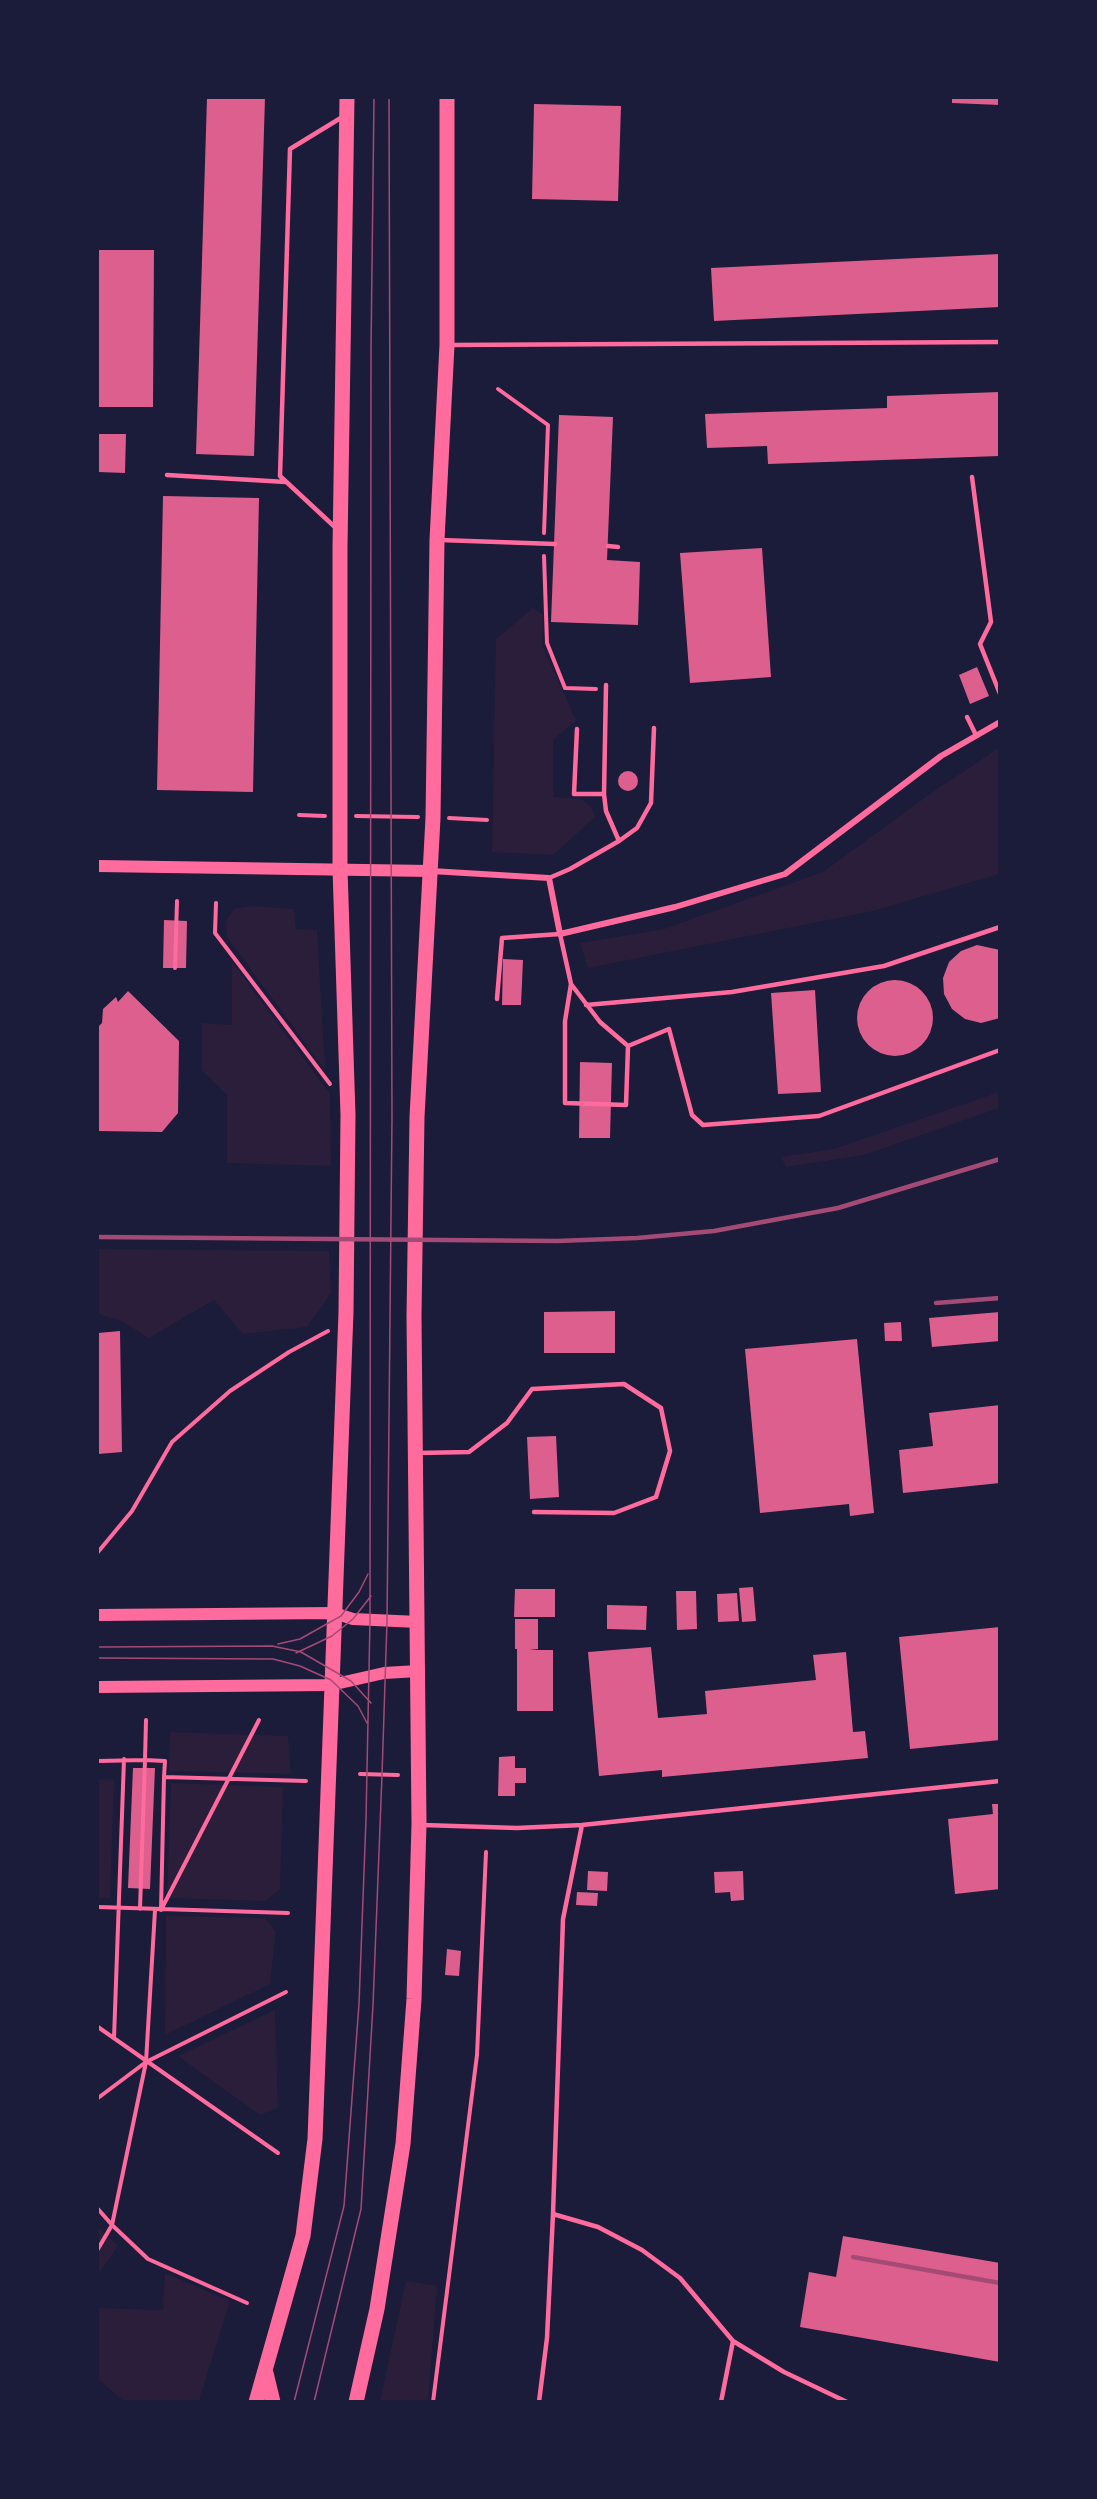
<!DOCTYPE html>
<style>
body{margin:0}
#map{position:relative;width:1097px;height:2499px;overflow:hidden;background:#1b1b3a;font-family:"Nunito Sans",sans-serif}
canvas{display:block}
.frame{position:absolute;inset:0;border:99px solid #1b1b3a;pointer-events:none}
</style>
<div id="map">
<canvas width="1097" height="2499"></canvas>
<div class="frame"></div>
</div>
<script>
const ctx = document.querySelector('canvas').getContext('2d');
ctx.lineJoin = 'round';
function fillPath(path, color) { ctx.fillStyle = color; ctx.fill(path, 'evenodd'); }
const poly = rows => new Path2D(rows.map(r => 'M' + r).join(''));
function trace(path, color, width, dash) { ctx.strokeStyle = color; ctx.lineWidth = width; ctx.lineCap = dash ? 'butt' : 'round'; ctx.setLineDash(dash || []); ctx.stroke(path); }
fillPath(poly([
 [533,608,543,615,542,645,576,720,553,740,553,797,582,799,591,807,595,817,553,855,492,852,496,639],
 [999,748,999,874,873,911,588,968,580,943,664,929,823,872,934,791],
 [250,906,294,909,296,929,317,930,325,1070,227,937,226,921,234,909],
 [232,962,330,1094,331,1166,227,1163,227,1095,202,1070,202,1023,232,1025],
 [999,1092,999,1108,864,1155,786,1167,781,1157,834,1149],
 [98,1249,329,1251,331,1293,307,1327,243,1334,214,1300,149,1338,121,1321,98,1314],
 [170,1732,288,1736,291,1774,169,1771],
 [98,1779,114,1780,110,1898,98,1898],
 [171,1783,283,1787,280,1889,266,1901,167,1898],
 [166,1916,265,1918,276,1932,270,1984,165,2035],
 [275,2010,278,2108,260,2115,178,2056],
 [98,2227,118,2246,98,2275],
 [165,2273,230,2301,199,2401,123,2401,98,2379,98,2308,163,2310],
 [406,2281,437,2286,428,2401,380,2401]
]), '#2a1e3b');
fillPath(poly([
 [207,98,265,98,254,456,196,454],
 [952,98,1000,98,1000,105,952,103],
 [534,104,621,106,618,201,532,199],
 [98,250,154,250,153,407,98,407],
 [1000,254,1000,307,714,321,711,268],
 [1000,392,1000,456,768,464,767,446,707,448,705,414,887,408,887,396],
 [559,415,613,417,607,560,640,562,638,625,551,622],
 [98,434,126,434,125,473,98,472],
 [163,496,259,498,253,792,157,790],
 [762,548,771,677,690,683,680,553],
 [977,667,989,696,970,704,959,675],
 '618 781a10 10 0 1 1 20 0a10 10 0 1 1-20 0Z',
 [164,920,187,921,186,968,163,968],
 [977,945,1000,950,1000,1018,981,1023,965,1019,952,1009,944,994,943,978,949,962,961,951],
 [503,959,523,960,521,1005,502,1005],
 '857 1018a38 38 0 1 1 76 0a38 38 0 1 1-76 0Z',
 [815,990,821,1092,778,1094,771,993],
 [128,991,179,1041,178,1113,162,1132,98,1131,98,1027,102,1023,103,1009,116,997,118,1002],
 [580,1062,612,1063,610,1138,579,1138],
 [615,1311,615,1353,544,1353,544,1312],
 [1000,1312,1000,1341,932,1347,929,1318],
 [901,1322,902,1341,885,1341,884,1323],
 [120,1331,122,1452,98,1454,98,1333],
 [857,1339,874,1513,850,1516,849,1504,760,1513,745,1349],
 [1000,1405,1000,1483,903,1493,899,1450,933,1446,929,1413],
 [556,1436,559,1497,530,1499,527,1437],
 [753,1587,756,1621,742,1622,739,1588],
 [515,1589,555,1589,555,1617,514,1617],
 [676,1591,696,1591,697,1629,677,1630],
 [737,1593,739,1621,718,1622,717,1594],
 [607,1605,647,1606,646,1630,607,1629],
 [515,1619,538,1619,538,1649,529,1650,553,1650,553,1711,517,1711,517,1649,515,1649],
 [1000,1627,1000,1740,910,1749,899,1637],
 [651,1647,658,1718,707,1714,705,1691,816,1680,813,1655,846,1652,853,1732,865,1731,868,1758,662,1777,662,1770,599,1776,588,1652],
 [515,1756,515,1768,526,1768,526,1783,515,1783,515,1796,498,1796,499,1757],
 [133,1768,155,1768,150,1889,128,1888],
 [992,1804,1000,1804,1000,1889,955,1894,948,1819,993,1814],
 [588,1871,608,1872,607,1891,587,1890],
 [743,1871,744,1900,731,1901,730,1892,715,1893,714,1872],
 [577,1892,598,1893,597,1906,576,1905],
 [447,1949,461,1951,459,1976,445,1975],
 [843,2236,1000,2263,1000,2362,800,2327,809,2272,836,2277]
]), '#dd5f8e');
trace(poly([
 [498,389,548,425,544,533],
 [544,556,547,643,565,688,596,689],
 [299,815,325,816],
 [356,816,418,817],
 [449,818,487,820],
 [216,903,215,933,330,1084],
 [175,968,177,901],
 [98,1552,132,1511,172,1442,230,1391,289,1352,328,1331],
 [146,1720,145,1760,165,1761,164,1777,306,1781],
 [98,1761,145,1760,140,1909],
 [360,1774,398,1775],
 [164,1777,161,1910,259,1720],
 [98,1907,288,1913],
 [98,2027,278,2153],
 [114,2038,124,1759],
 [98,2098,146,2062,286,1992],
 [98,2209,112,2225,146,2062,155,1910],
 [98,2249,112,2225,148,2259,247,2303],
 [433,2402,477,2055,486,1852]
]), '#ff6b9d', 4);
trace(poly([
 [450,345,1000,342],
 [167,475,286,482],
 [972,477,991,622,980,644,1000,694],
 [337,529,280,476,290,149,344,116],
 [440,540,555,544],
 [608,546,618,547],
 [967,717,976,735],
 [577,729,574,794,604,794],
 [619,841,637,828,651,803,654,728],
 [549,878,570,869,619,841,606,811,604,794,606,685],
 [497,999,502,938,560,934,571,984,600,1022,628,1046,626,1105,565,1103,565,1021,571,984],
 [586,1005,732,992,884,966,1000,927],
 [628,1046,669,1029,692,1115,703,1125,819,1116,1000,1050],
 [417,1453,469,1452,507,1423,532,1389,624,1384,661,1408,670,1451,656,1497,614,1513,534,1512],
 [423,1825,517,1828,582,1825,1000,1781],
 [553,2214,598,2227,642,2250,680,2278,733,2341,784,2372,847,2402],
 [539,2402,547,2338,553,2214,563,1919,582,1825],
 [721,2402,733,2341]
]), '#ff6b9d', 4.5);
trace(poly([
 [431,871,549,878,560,934,675,907,785,874,941,756,1000,722]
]), '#ff6b9d', 6);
trace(poly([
 [98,866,431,871],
 [98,1615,334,1613,353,1619,418,1622],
 [98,1687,331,1685,384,1673,418,1671]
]), '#ff6b9d', 12);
trace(poly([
 [266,2373,273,2402],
 [256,2402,303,2236,315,2139,346,1312,348,1115,340,869,340,547,347,98],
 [356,2402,377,2309,403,2144,414,1999,419,1824,414,1316,417,1117,433,818,437,540,447,345,447,98]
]), '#ff6b9d', 15);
trace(poly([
 [278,1644,300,1639,341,1616,359,1592,368,1574],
 [98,1647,272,1646,301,1652,351,1681,371,1703],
 [296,1653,332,1636,353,1619,371,1596],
 [98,1658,273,1659,300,1666,331,1680,358,1706,367,1723],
 [294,2402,344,2206,359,2004,366,1819,370,1620,371,350,374,98],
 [314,2402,361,2209,373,2005,382,1775,387,1621,392,1117,389,98]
]), '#a44b75', 1.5);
trace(poly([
 [98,1237,557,1241,637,1238,714,1231,838,1208,1000,1159],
 [936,1303,1000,1298],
 [853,2257,1000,2283]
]), '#a44b75', 4.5);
</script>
